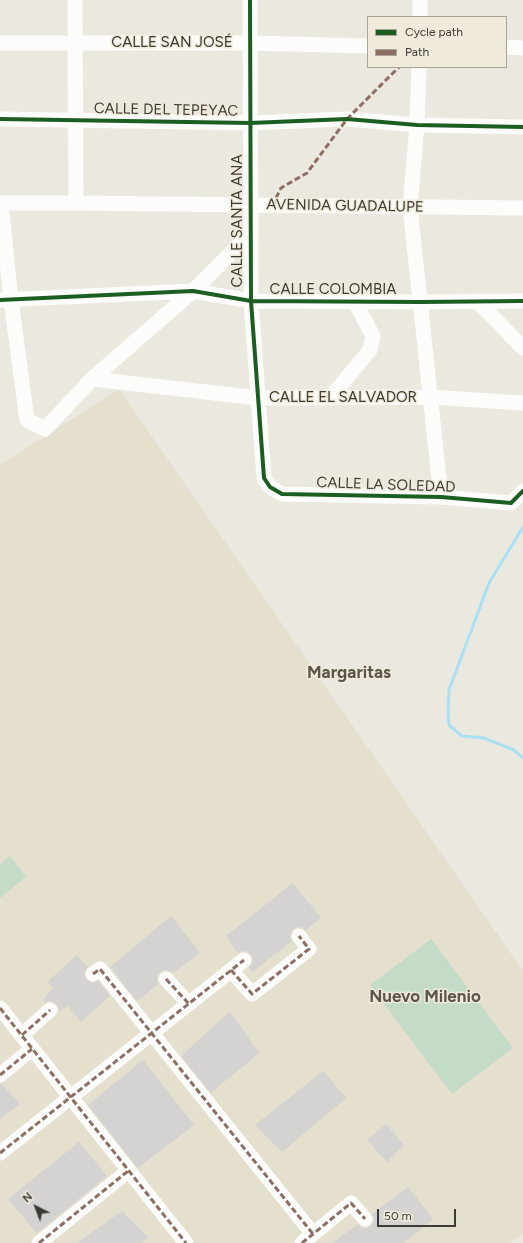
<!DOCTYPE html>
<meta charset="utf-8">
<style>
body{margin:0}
#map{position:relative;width:523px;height:1243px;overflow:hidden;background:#ebe8df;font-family:Figtree,sans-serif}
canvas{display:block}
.legend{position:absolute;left:367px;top:16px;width:140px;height:52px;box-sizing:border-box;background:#f0eada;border:1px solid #a8a498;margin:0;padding:5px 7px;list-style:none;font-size:12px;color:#3c3a34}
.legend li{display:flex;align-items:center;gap:8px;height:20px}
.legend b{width:20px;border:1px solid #a8a498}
.north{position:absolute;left:16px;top:1187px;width:40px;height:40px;-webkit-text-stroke:3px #f0eada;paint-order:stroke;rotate:318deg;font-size:11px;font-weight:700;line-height:16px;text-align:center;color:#3c3a34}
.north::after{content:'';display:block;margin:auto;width:14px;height:18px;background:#3c3a34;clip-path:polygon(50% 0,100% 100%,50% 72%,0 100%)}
.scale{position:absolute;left:377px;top:1209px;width:79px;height:18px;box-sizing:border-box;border:2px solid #3c3a34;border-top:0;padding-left:5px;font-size:12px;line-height:14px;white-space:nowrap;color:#3c3a34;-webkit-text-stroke:3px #f0eada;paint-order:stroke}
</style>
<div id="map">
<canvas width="523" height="1243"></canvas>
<ul class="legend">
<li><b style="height:5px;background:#1b5e20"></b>Cycle path</li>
<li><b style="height:5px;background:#8d6e63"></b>Path</li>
</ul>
<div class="north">N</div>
<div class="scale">50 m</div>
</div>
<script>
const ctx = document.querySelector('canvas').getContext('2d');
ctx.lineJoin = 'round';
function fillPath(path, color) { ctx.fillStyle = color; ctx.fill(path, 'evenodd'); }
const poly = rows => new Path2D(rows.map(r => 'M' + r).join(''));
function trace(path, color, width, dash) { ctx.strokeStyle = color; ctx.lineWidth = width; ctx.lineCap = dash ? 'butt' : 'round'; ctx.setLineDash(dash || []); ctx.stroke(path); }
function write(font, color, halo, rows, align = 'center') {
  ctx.font = font + ' Figtree,sans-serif'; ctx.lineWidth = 3; ctx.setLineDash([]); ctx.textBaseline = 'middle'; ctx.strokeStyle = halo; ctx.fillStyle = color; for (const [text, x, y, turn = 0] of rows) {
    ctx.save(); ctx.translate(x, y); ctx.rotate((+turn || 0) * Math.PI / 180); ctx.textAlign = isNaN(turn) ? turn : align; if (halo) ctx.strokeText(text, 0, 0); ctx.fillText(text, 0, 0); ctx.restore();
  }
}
fillPath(poly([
 [119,389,523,971,523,1234,509,1243,0,1243,0,465]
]), '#e5dfce');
fillPath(poly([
 [10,856,26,877,0,898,0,864],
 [431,939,513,1048,452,1094,370,985]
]), '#c4dbc7');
trace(poly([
 [523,527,489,583,449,690,448,710,449,725,462,736,484,738,514,750,523,758]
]), '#aae0f4', 3);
fillPath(poly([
 [293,883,321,918,306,930,303,928,298,927,293,929,291,933,290,937,292,941,252,972,249,967,252,963,253,958,251,955,247,952,242,951,238,953,226,936],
 [171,916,200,953,173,973,168,970,164,970,160,972,157,977,157,981,159,984,137,1001,110,967],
 [77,955,88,967,85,971,84,974,86,980,90,982,93,983,98,981,110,996,81,1022,68,1006,59,1012,59,1008,56,1004,52,1001,49,1001,45,1003,43,1000,53,988,47,982],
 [230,1011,259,1053,211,1093,181,1056],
 [143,1060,194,1125,138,1168,88,1105],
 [323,1071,346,1098,282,1152,255,1125],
 [0,1084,2,1084,20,1104,0,1119],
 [386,1124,404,1145,387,1162,367,1140],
 [79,1142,107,1176,37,1233,8,1199],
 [408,1187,433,1219,404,1243,332,1243,358,1224,362,1228,367,1228,371,1226,374,1222,374,1218,372,1214],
 [122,1211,148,1237,141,1243,77,1243]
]), '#d5d3d2');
trace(poly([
 [75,0,76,203],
 [250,0,251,301,264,478,270,487,282,494,441,497,511,503,523,491],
 [420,17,420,0],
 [0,43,250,43,368,46],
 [506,47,523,48],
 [419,67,417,125,410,207,441,497],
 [0,119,250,123,347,119,417,125,523,127],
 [0,203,76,203,523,208],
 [1,203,11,300,27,420,45,429,92,379,193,291,250,234],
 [0,300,193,291,251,301,420,302,523,301],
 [477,301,523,348],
 [92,379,259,398,430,397,523,403],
 [330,398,370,350,373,336,355,302],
 [231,970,252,994,309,949,299,936],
 [93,974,100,969,313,1234],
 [166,979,189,1004],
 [0,1008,186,1243],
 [22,1035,50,1010],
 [0,1075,32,1049],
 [0,1153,244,960],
 [39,1243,128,1171],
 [302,1243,351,1203,365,1219]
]), '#fcfcfa', 15);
trace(poly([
 [272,206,281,188,307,173,347,119,399,67],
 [231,970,252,994,309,949,299,936],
 [93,974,100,969,313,1234],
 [166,979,189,1004],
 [0,1008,186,1243],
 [22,1035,50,1010],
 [0,1075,32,1049],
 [0,1153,244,960],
 [39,1243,128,1171],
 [302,1243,351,1203,365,1219]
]), '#8d6e63', 3, [6, 3]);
trace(poly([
 [250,0,251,301,264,478,270,487,282,494,441,497,511,503,523,491],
 [0,119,250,123,347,119,417,125,523,127],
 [0,300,193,291,251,301,420,302,523,301]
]), '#1b5e20', 4);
write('15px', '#3c3a34', '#f0eada', [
 ["CALLE SAN JOSÉ",172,43],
 ["CALLE DEL TEPEYAC",166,110,1],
 ["AVENIDA GUADALUPE",345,206,1],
 ["CALLE SANTA ANA",238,221,-90],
 ["CALLE COLOMBIA",333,290],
 ["CALLE EL SALVADOR",343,398],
 ["CALLE LA SOLEDAD",386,485,2]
]);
write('bold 17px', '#5b5649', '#f0eada', [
 ["Margaritas",349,673],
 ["Nuevo Milenio",425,997]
]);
</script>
